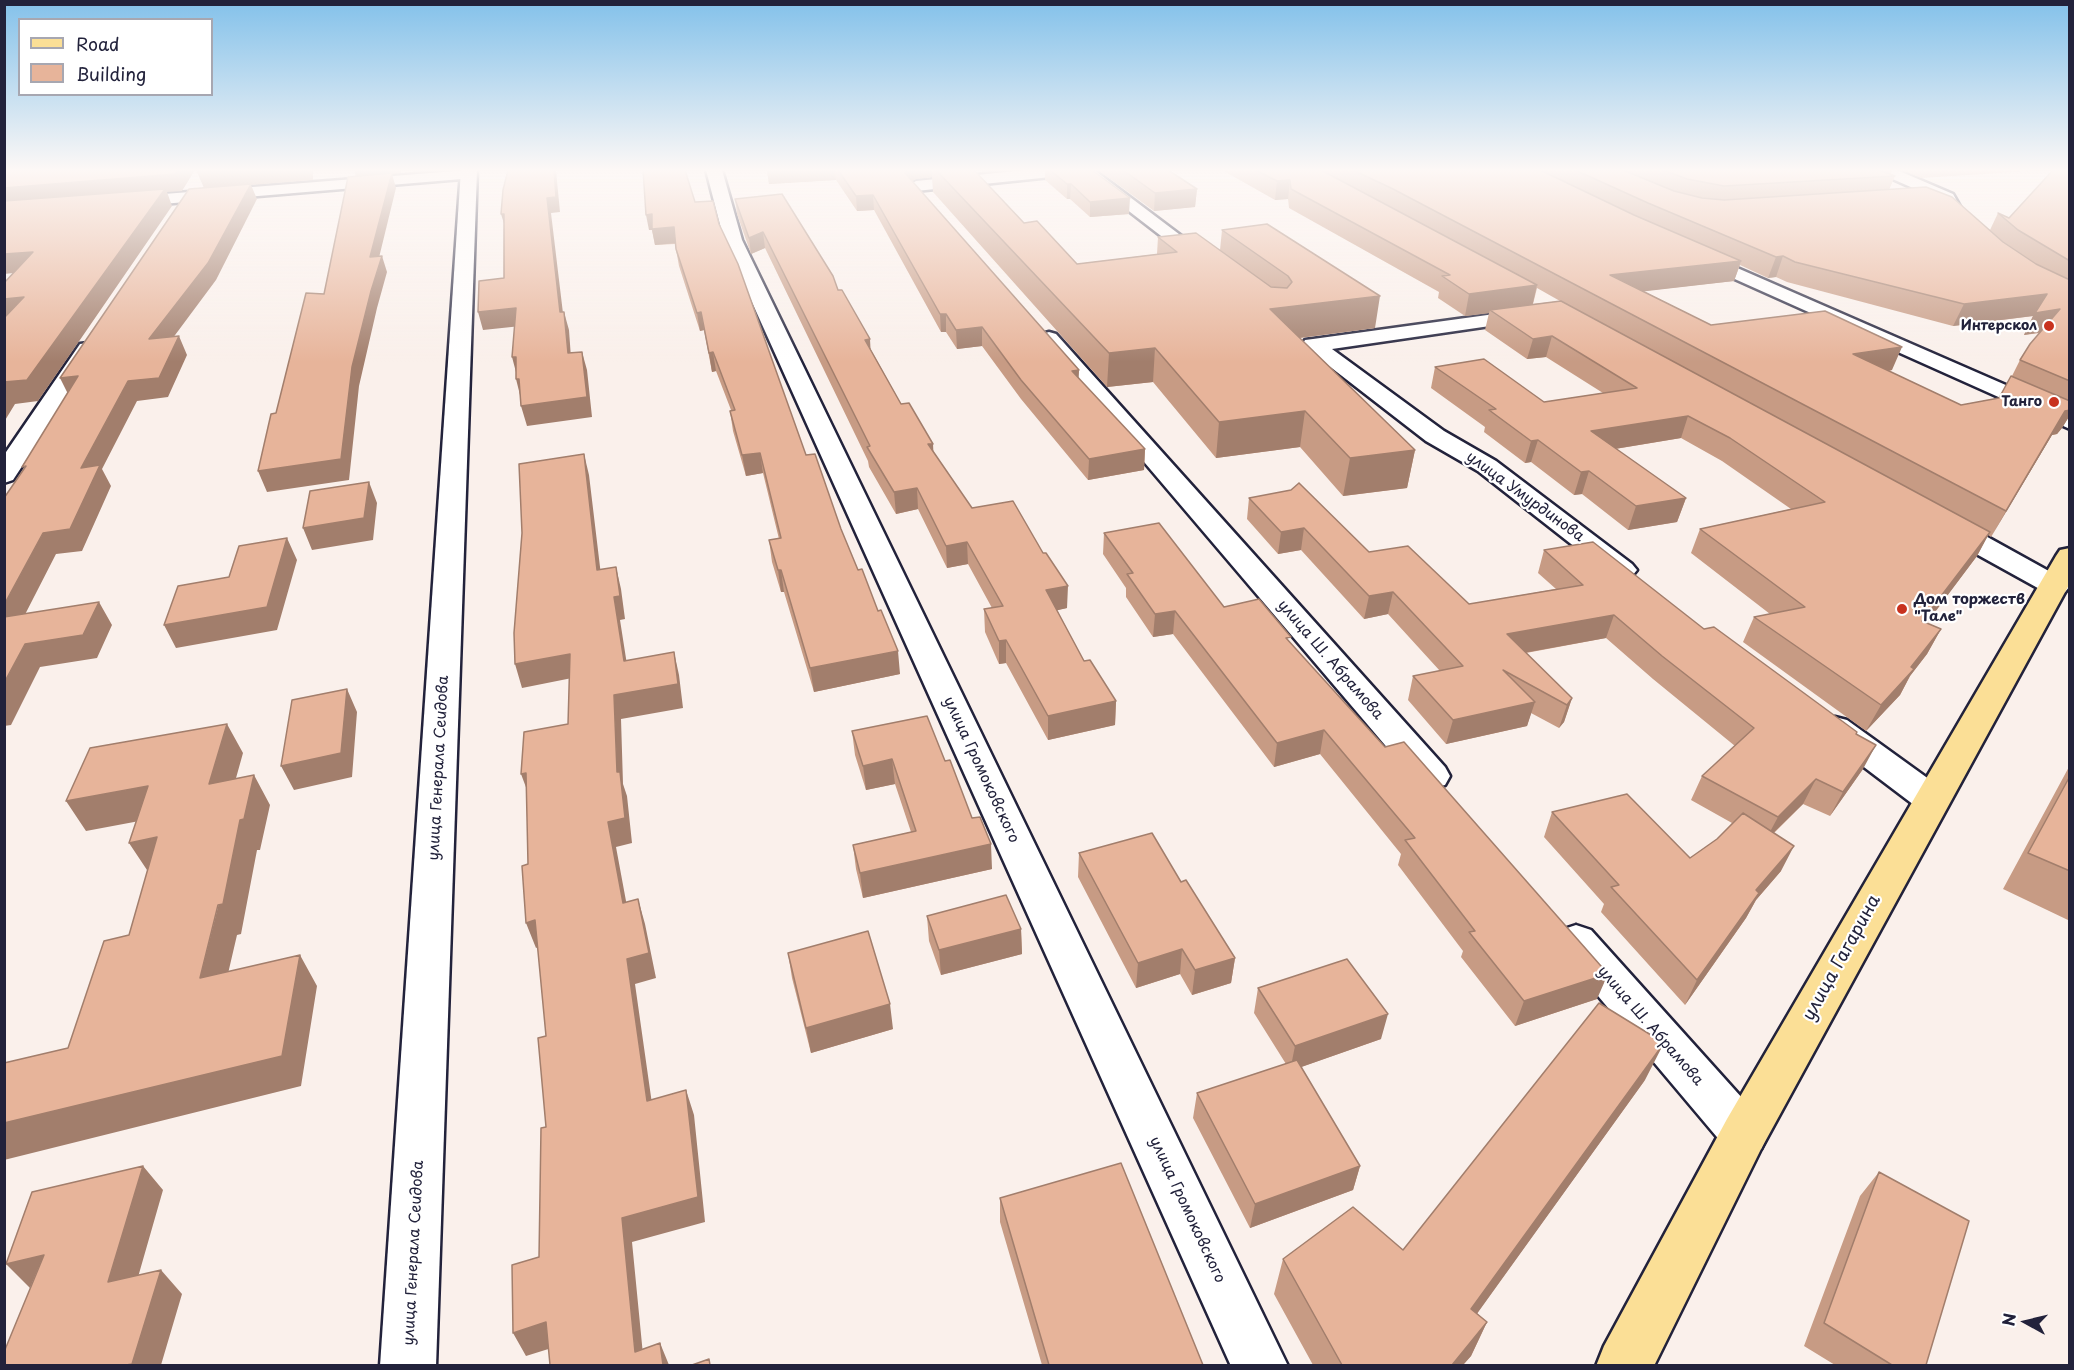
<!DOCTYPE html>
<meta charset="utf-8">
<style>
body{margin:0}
#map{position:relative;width:2074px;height:1370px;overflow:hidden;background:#faf0eb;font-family:"Playpen Sans",sans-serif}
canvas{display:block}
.frame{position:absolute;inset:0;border:6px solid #22223b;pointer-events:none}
.legend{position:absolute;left:18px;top:18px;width:195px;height:78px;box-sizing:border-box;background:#fff;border:2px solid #a7a7b1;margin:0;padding:8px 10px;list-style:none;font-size:18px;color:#22223b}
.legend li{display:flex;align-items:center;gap:12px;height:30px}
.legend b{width:30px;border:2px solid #a7a7b1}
.north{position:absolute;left:1996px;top:1292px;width:60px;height:60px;-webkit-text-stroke:4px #fff;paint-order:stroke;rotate:278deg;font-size:16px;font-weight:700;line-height:24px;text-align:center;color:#22223b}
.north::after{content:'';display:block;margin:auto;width:21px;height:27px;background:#22223b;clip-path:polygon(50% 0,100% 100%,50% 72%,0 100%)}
</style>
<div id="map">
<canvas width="2074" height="1370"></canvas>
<div class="frame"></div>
<ul class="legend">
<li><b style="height:8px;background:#fbdf96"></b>Road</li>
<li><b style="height:16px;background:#e7b49a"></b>Building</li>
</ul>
<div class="north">N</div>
</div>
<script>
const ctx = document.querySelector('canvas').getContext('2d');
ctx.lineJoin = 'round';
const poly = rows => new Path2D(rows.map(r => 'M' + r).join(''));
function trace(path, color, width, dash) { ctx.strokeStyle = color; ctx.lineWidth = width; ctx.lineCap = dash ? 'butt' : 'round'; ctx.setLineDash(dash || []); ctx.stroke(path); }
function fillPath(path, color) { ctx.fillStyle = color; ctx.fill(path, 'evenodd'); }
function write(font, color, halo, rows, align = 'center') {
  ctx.font = font + ' "Playpen Sans",sans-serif'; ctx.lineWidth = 4.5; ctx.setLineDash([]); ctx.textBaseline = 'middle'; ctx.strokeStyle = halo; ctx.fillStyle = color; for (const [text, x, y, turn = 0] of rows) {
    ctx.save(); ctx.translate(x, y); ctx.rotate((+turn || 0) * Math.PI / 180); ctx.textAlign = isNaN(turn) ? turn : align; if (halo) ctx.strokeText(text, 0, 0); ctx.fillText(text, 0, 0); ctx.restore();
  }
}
const street = poly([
 [468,170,476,175,474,178,126,207,118,202,126,197,468,170],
 [706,170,722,170,742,240,1288,1366,1231,1366,724,240,706,170],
 [1026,170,1094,170,1216,262,1214,266,1207,268,1200,266,1077,171,1070,175,916,191,908,186,916,181,1026,170],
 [1876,170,1897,170,1953,194,1966,217,1963,221,1957,222,1951,221,1944,212,1940,200,1879,173,1876,170],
 [1696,250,2070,413,2070,429,1690,259,1687,255,1690,251,1696,250],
 [1531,309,1538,311,1541,315,1538,319,1332,349,1444,431,1496,461,1632,564,1637,570,1632,576,1622,579,1612,576,1478,471,1426,441,1302,345,1305,340,1313,339,1531,309],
 [1049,332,1056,334,1445,767,1450,776,1445,785,1432,788,1419,785,1042,342,1038,338,1042,334,1049,332],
 [88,343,96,344,99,349,13,480,4,483,4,455,80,344,88,343],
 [1943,516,1953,518,2065,580,2070,586,2065,592,2055,595,2045,592,1933,530,1929,524,1933,518,1943,516],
 [1835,717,1847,720,1944,790,1949,799,1944,808,1931,812,1918,808,1823,736,1818,728,1823,720,1835,717],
 [1576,925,1591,930,1761,1119,1768,1134,1761,1149,1744,1156,1727,1149,1561,952,1555,941,1561,930,1576,925]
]);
const secondary = poly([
 [461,170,477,170,436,1366,380,1366,461,170]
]);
const primary = poly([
 [2070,548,2070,583,1761,1149,1654,1366,1596,1366,1604,1346,1727,1119,2056,556,2060,550,2070,548]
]);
trace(street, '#22223b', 5);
trace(secondary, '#22223b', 5);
trace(primary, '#22223b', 5);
fillPath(street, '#fff');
fillPath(secondary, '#fff');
fillPath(primary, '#fbdf96');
fillPath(poly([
 [767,170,974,170,1024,223,1077,264,1157,254,1158,237,1220,250,1222,230,1375,328,1300,338,1415,450,1407,488,1343,496,1300,447,1216,458,1153,382,1107,387,933,192,932,177,916,179,912,181,1079,370,1078,378,1145,449,1144,470,1088,480,1021,399,982,346,957,349,946,332,941,332,874,210,857,211,836,180,769,184],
 [1045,170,1092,170,1129,214,1090,217,1070,199,1067,199,1045,180],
 [1098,170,1168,170,1197,189,1195,207,1154,211],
 [1222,170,1892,170,1891,174,1895,176,1889,190,1990,230,1998,213,2009,218,2070,170,2070,415,2062,428,2057,434,2052,435,1991,537,1988,535,1977,556,1926,623,1941,629,1927,654,1910,676,1900,695,1866,731,1743,642,1754,617,1770,614,1691,553,1700,529,1791,509,1722,461,1681,438,1615,449,1686,498,1677,522,1628,530,1582,494,1574,495,1531,462,1525,463,1484,432,1485,427,1431,388,1435,367,1544,402,1603,393,1546,357,1527,359,1485,330,1489,313,1465,316,1438,298,1439,292,1289,208,1288,199,1275,200],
 [1740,265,1768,278,1776,277,1787,282,1953,326,2033,316,2024,335,2040,333,2020,360,2012,376,1999,398,1961,405,1889,371,1892,370,1711,325,1643,291,1734,281],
 [1537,288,1560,301,1533,304],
 [1902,170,2047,170,1921,178],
 [735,199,838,290,901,404,972,508,1067,608,1057,610,1084,661,1116,701,1115,725,1048,740,1006,663,999,664,985,632,984,609,992,608,968,564,947,568,918,509,896,514,869,467,868,461,765,248,751,254,737,214],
 [695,202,719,224,806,455,841,529,900,674,814,692,784,592,781,592,772,562,769,540,779,539,763,473,746,476,733,431,730,411,731,410,716,371,712,372,704,330,700,331,679,266,675,244,655,245,652,230,649,230],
 [1249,498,1369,552,1469,604,1556,589,1538,573,1544,550,1704,629,1857,732,1856,734,1863,769,1830,816,1803,804,1774,833,1781,871,1756,900,1746,918,1685,1005,1601,912,1604,904,1544,837,1552,812,1690,858,1717,839,1732,823,1691,800,1702,776,1735,746,1653,679,1606,638,1526,653,1572,698,1564,722,1559,728,1531,713,1527,726,1446,744,1408,700,1413,676,1440,671,1388,614,1364,619,1301,550,1278,554,1247,519],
 [1104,533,1224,607,1290,642,1597,999,1515,1026,1461,957,1463,951,1398,865,1401,854,1320,754,1274,767,1173,634,1153,637,1126,597,1126,588,1103,554],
 [852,731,945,761,992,869,863,898,856,869,853,845,911,832,895,784,866,790,855,755],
 [2070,765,2070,919,2068,920,2003,889],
 [1079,853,1181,882,1235,958,1231,983,1192,995,1180,974,1136,988,1078,877],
 [927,916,1021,929,1022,954,941,975,929,941],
 [788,953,893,1029,811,1053,792,978],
 [1258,988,1381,1039,1301,1067,1360,1166,1353,1190,1250,1228,1193,1118,1197,1093,1286,1064,1254,1013],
 [1645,1080,1477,1313,1487,1322,1471,1356,1463,1365,1313,1365,1274,1294,1283,1259,1403,1250],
 [1879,1172,1926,1365,1835,1365,1804,1346,1860,1196],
 [1000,1198,1203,1365,1042,1365,1000,1222]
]), '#c79b84');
fillPath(poly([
 [178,170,195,170,182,191,167,192,172,206,38,401,15,404,4,422,4,382,163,192,4,205,4,188],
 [225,170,313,170,313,180,251,185,257,199,216,280,158,358,149,339,204,188,197,172],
 [354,170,402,170,401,173,392,174,396,188,375,274,370,257,356,177],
 [554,170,556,170,560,212,551,213,565,330,560,312,547,198],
 [767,170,835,170,836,180,769,184],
 [906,170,932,170,932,177,916,179,907,184],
 [1290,180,1288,199,1275,200,1277,181],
 [1067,184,1071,184,1070,199,1067,199],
 [1197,189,1195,207,1154,211,1155,193],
 [873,195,874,210,857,211,856,196],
 [1130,198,1129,214,1090,217,1090,202],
 [501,214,504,214,506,230],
 [652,214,674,227,677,243,655,245,652,230,649,230,646,215],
 [763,232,765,248,751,254,749,238],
 [33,252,43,270,4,274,4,254],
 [382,256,387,272,377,308,359,386,349,480,267,492,258,471,352,367,371,291],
 [1783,256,1776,277,1768,278,1776,257],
 [1741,261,1734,281,1604,296,1610,275],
 [1537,285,1532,307,1490,310,1489,313,1465,316,1469,294],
 [2047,294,2060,309,2048,331,2024,335,2033,316,1953,326,1964,304],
 [1380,296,1375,328,1267,342,1270,309],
 [24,297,4,320,4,299],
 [516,308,521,326,483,330,478,312],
 [564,312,569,330,572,372,568,353],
 [701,312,704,330,700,331,697,313],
 [940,314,946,314,946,332,941,332],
 [982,327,982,346,957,349,956,330],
 [179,336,187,355,168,397,137,401,102,469,111,486,82,551,56,554,14,636,4,638,4,605,43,533,81,468,128,381],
 [1552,336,1546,357,1527,359,1533,339],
 [870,339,871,358,865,340],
 [1902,347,1892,370,1843,377,1853,354],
 [1155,348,1153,382,1107,387,1109,353],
 [582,352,587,370,592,417,527,426,521,406],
 [713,352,716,371,712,372,709,353],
 [512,357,516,357,517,376],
 [1079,370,1078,390,1072,371],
 [78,376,70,398,60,378],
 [516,379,519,379,521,399],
 [2070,410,2070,415,2062,428,2057,434,2052,435,1991,537,2006,511,2065,411],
 [1305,411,1300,447,1216,458,1219,422],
 [1688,416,1681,438,1584,454,1591,431],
 [1538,440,1531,462,1525,463,1531,441],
 [928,444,933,444,934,464],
 [1145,449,1144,470,1088,480,1089,459],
 [1415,450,1407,488,1343,496,1350,458],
 [760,453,763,473,746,476,742,455],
 [584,454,589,475,603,592,597,570],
 [1589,471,1582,494,1574,495,1581,472],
 [369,482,377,503,373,540,312,550,303,528],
 [917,488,918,509,896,514,894,492],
 [1686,498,1677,522,1628,530,1636,506],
 [1304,528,1301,550,1278,554,1281,532],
 [1990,532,1977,556,1909,647,1922,621],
 [287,538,297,560,277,630,176,648,164,625],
 [967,542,968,564,947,568,946,546],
 [616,567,621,589,625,619,620,620,630,684,624,661,614,597],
 [778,570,781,570,784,592,781,592],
 [1068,586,1067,608,1046,613,1046,590],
 [1393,592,1388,614,1364,619,1369,596],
 [99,602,112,625,97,658,40,667,11,725,4,726,4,683,25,644],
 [1175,611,1173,634,1153,637,1155,614],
 [1614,615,1606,638,1501,657,1507,634],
 [1941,629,1927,654,1910,676,1900,695,1866,731,1881,705],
 [1006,640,1006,663,999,664,999,641],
 [898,651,900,674,814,692,810,668],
 [674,652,679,675,683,708,621,719,623,784,627,796,632,843,616,847,631,928,623,903,608,822,617,772,614,695],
 [570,654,577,677,522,688,515,664],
 [347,689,357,712,352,777,294,790,281,766],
 [1572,698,1564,722,1559,728,1567,705],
 [1116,701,1115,725,1048,740,1048,716],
 [1535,702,1527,726,1446,744,1453,720],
 [227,724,243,753,226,814,209,784],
 [1324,730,1320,754,1274,767,1277,743],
 [1876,745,1863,769,1830,816,1843,792],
 [892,759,895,784,866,790,863,766],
 [526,773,530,798,521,774],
 [254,775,270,805,260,850,257,850,241,934,237,935,220,1008,200,978,240,820],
 [1816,779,1803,804,1765,841,1778,817],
 [148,786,166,816,86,831,66,801],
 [157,837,149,873,129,843],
 [991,844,992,869,863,898,860,873],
 [1794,846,1781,871,1756,900,1746,918,1685,1005,1697,980,1756,890],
 [638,899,645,924,656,978,635,984,655,1125,647,1101,627,959],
 [535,920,544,945,536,948,526,923],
 [1021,929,1022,954,941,975,939,950],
 [1182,949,1180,974,1136,988,1138,963],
 [300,955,317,986,301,1086,4,1160,4,1123],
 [1235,958,1231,983,1192,995,1195,970],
 [1608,974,1597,999,1515,1026,1524,1001],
 [890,1004,893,1029,811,1053,806,1028],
 [1388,1014,1381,1039,1290,1071,1295,1046],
 [1664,1043,1645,1080,1456,1343,1471,1309],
 [686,1090,694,1115,705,1222,632,1242,644,1365,635,1352,622,1218],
 [143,1166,163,1190,130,1305,108,1282],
 [1360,1166,1353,1190,1250,1228,1255,1204],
 [44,1255,30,1288,6,1264],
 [161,1270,182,1294,161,1365,126,1365],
 [546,1322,558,1346,526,1356,513,1333],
 [1487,1322,1471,1356,1463,1365,1452,1365],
 [660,1343,669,1365,663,1365]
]), '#a27e6c');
const building = poly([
 [4,170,178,170,175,174,4,188,4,170],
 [199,170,225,170,197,172,199,170],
 [508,170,554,170,556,197,547,198,560,312,564,312,568,353,582,352,587,397,521,406,519,379,516,379,516,357,512,357,516,308,478,312,479,281,504,278,504,214,501,214,503,190,508,170],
 [643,170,685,170,695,202,713,201,719,224,738,264,806,455,815,454,841,529,858,570,862,569,878,611,881,610,898,651,810,668,781,570,778,570,769,540,781,538,760,453,742,455,730,411,735,410,713,352,709,353,701,312,697,313,676,249,674,227,652,229,652,214,646,215,643,170],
 [838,170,906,170,905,173,1079,370,1072,371,1145,449,1089,459,1021,380,982,327,956,330,946,314,940,314,873,195,856,196,838,170],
 [936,170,974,170,1024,223,1037,221,1077,264,1177,252,1158,237,1196,233,1271,287,1287,288,1292,282,1288,276,1222,230,1267,224,1380,296,1270,309,1415,450,1350,458,1305,411,1219,422,1155,348,1109,353,936,170],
 [1050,170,1092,170,1130,198,1090,202,1071,184,1067,184,1050,170],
 [1123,170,1168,170,1197,189,1155,193,1123,170],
 [1256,170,1321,170,1537,285,1469,294,1442,276,1450,275,1291,189,1290,180,1277,181,1256,170],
 [1353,170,1540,170,1634,215,1741,261,1610,275,1711,325,1825,311,1902,347,1853,354,1961,405,1999,398,2011,376,2070,401,2070,410,2065,411,2006,511,1393,189,1353,170],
 [1575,170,1623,170,1674,191,1702,198,1724,200,1926,187,1952,197,2003,242,2036,264,2070,280,2070,381,2020,360,2030,344,2060,309,2035,313,2047,294,1964,304,1795,262,1783,256,1776,257,1648,203,1575,170],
 [1663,170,1879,170,1895,176,1724,186,1687,179,1663,170],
 [2053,170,2070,170,2070,261,2018,230,1998,213,2009,218,2053,170],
 [392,173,370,257,382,256,371,291,352,367,341,459,258,471,271,414,276,413,306,293,324,294,348,177,392,173],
 [251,184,208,263,149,339,179,336,159,378,128,381,81,468,100,465,70,529,43,533,4,605,4,498,26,466,22,467,78,376,60,378,189,189,251,184],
 [165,189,27,380,4,382,4,318,24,297,4,299,4,283,33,252,4,254,4,201,165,189],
 [782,194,833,276,838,290,842,290,870,339,865,340,901,404,909,403,933,444,928,444,972,508,1013,501,1043,553,1046,553,1068,586,1046,590,1084,661,1090,660,1116,701,1048,716,1006,640,999,641,984,609,1003,606,967,542,946,546,917,488,894,492,867,447,870,446,763,232,749,238,735,199,782,194],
 [1561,301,1990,532,1922,621,1941,629,1911,667,1914,669,1881,705,1754,617,1805,607,1700,529,1825,502,1730,438,1688,416,1591,431,1686,498,1636,506,1589,471,1581,472,1538,440,1531,441,1489,410,1496,409,1435,367,1484,359,1544,402,1637,388,1552,336,1533,339,1490,310,1561,301],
 [584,454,597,570,616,567,620,596,614,597,624,661,674,652,678,684,614,695,617,772,620,772,625,818,608,822,623,903,638,899,649,953,627,959,647,1101,686,1090,698,1197,622,1218,635,1352,660,1343,663,1365,550,1365,546,1322,513,1333,512,1265,539,1257,541,1128,546,1127,538,1038,546,1036,535,920,526,923,522,866,528,864,526,773,521,774,524,732,568,724,570,654,515,664,514,633,522,533,519,464,584,454],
 [369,482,364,518,303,528,310,491,369,482],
 [1299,483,1369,552,1408,546,1469,604,1583,585,1544,550,1593,542,1704,629,1714,627,1857,732,1856,734,1876,745,1843,792,1816,779,1778,817,1702,776,1754,728,1662,656,1614,615,1507,634,1572,698,1567,705,1503,670,1535,702,1453,720,1413,676,1463,666,1393,592,1369,596,1304,528,1281,532,1249,498,1291,490,1299,483],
 [1159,523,1224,607,1259,599,1291,637,1286,638,1385,747,1404,742,1608,974,1524,1001,1469,932,1475,931,1405,840,1415,838,1324,730,1277,743,1175,611,1155,614,1127,574,1133,573,1104,533,1159,523],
 [287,538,267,607,164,625,178,586,229,577,239,546,287,538],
 [99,602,83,635,25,644,4,683,4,617,99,602],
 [347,689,341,753,281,766,292,700,347,689],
 [927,716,945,761,950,760,972,818,980,817,991,844,860,873,853,845,916,831,892,759,863,766,852,731,927,716],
 [227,724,209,784,254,775,244,819,240,820,223,904,218,905,200,978,300,955,282,1056,4,1123,4,1063,68,1048,104,941,129,935,157,837,129,843,148,786,66,801,90,748,227,724],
 [2070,776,2070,871,2028,853,2070,776],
 [1627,794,1690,858,1717,839,1743,813,1794,846,1756,890,1759,893,1697,980,1611,887,1619,885,1552,812,1627,794],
 [1152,833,1181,882,1186,880,1235,958,1195,970,1182,949,1138,963,1079,853,1152,833],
 [1006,895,1021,929,939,950,927,916,1006,895],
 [868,931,890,1004,806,1028,788,953,868,931],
 [1347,959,1388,1014,1295,1046,1258,988,1347,959],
 [1599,1003,1664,1043,1471,1309,1487,1322,1452,1365,1342,1365,1283,1259,1353,1207,1403,1250,1599,1003],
 [1297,1060,1360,1166,1255,1204,1197,1093,1297,1060],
 [1121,1163,1203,1365,1049,1365,1000,1198,1121,1163],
 [143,1166,108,1282,161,1270,132,1364,126,1365,4,1365,4,1352,44,1255,6,1264,32,1192,143,1166],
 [1879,1172,1969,1221,1926,1365,1892,1365,1824,1323,1879,1172],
 [709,1359,710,1365,692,1365,709,1359]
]);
fillPath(building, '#e7b49a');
trace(building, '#a27e6c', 1.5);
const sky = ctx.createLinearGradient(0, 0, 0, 362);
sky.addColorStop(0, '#83c1ea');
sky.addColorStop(0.47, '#fdf8f6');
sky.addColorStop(1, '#fdf8f600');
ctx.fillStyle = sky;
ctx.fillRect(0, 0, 2074, 362);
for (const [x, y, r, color] of [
 [2049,326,6,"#c8321e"],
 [2054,402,6,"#c8321e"],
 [1902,609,6,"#c8321e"]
]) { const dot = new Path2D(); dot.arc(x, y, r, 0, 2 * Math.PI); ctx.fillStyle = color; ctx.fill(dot); trace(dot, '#fff', 2); }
write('bold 14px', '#22223b', '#fff', [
 ["Интерскол",2037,326],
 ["Танго",2042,402]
], 'right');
write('15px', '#22223b', '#fff', [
 ["улица Умурдинова",1525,497,36],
 ["улица Ш. Абрамова",1330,660,49],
 ["улица Генерала Сеидова",439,768,-87],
 ["улица Громоковского",981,770,65],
 ["улица Ш. Абрамова",1650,1026,49],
 ["улица Громоковского",1187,1210,65],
 ["улица Генерала Сеидова",414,1253,-87]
]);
write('bold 15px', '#22223b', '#fff', [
 ["Дом торжеств",1914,600],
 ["\"Тале\"",1914,617]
], 'left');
write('18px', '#22223b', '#fff', [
 ["улица Гагарина",1842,958,-61]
]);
</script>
